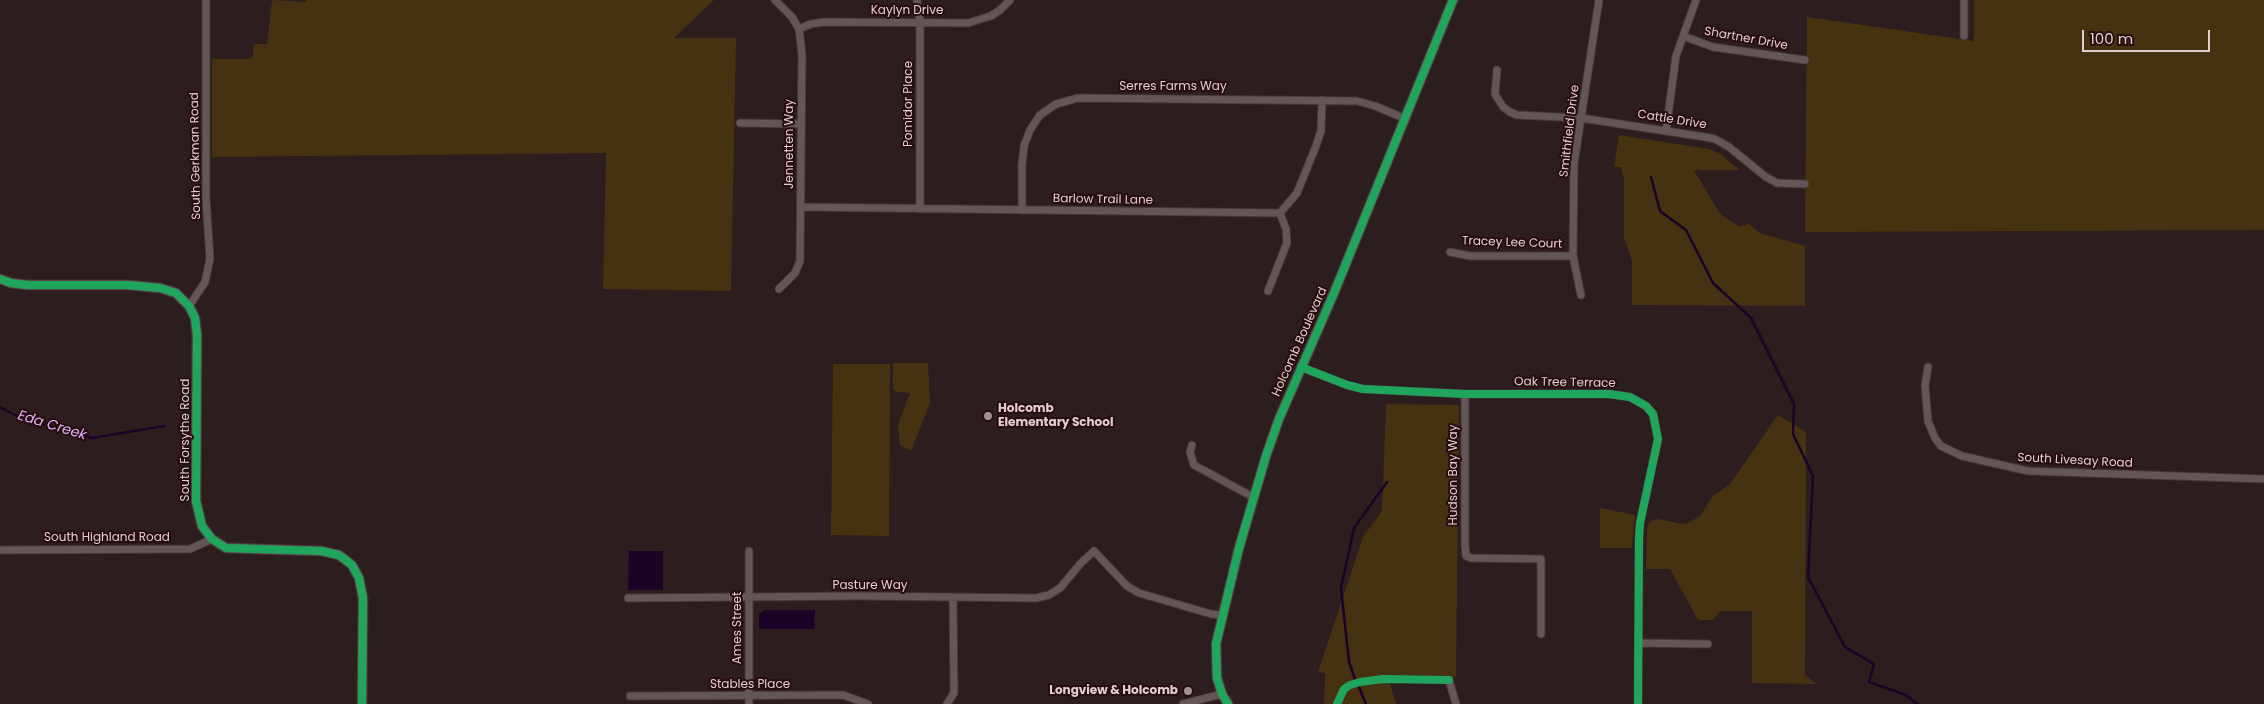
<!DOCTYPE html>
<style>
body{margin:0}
#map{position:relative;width:2264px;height:704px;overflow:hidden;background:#2c1d1e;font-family:Poppins,sans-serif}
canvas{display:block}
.scale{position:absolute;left:2082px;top:30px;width:128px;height:22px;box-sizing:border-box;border:2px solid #e3cfd0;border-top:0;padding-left:6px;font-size:15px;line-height:18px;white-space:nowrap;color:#e3cfd0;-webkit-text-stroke:4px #270d10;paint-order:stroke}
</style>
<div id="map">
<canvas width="2264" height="704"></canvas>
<div class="scale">100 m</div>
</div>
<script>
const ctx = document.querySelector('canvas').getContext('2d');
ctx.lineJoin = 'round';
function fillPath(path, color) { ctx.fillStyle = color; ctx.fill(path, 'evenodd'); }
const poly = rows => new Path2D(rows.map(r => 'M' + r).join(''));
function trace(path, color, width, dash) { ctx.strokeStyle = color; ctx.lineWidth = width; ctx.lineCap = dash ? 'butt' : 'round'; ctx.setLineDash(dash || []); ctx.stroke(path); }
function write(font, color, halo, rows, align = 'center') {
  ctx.font = font + ' Poppins,sans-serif'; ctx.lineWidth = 4; ctx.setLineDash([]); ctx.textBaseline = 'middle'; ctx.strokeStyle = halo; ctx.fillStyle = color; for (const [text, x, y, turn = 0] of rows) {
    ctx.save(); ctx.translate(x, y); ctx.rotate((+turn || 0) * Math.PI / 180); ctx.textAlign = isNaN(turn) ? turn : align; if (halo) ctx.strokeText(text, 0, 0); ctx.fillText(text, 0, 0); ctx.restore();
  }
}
fillPath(poly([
 [272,0,305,2,307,0,714,0,674,38,736,38,731,291,603,289,606,153,212,157,212,59,252,59,254,44,267,44],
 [1974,0,2264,0,2264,230,1805,232,1807,17,1974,41],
 [1619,135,1709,149,1719,153,1740,170,1694,170,1720,214,1739,226,1749,224,1760,233,1805,246,1805,306,1632,305,1632,261,1624,238,1624,179,1621,167,1614,167],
 [893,363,928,363,930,403,911,451,900,445,898,424,910,393,893,391],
 [833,364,890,364,889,536,831,535],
 [1386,404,1459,405,1456,677,1387,675,1396,704,1324,704,1325,673,1318,672,1363,537,1382,511],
 [1778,415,1806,432,1805,675,1816,684,1752,683,1752,611,1720,611,1713,620,1698,620,1670,569,1646,569,1647,528,1650,521,1658,519,1682,524,1688,523,1700,516,1713,496,1730,484],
 [1600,508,1635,515,1632,548,1600,548]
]), '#463211');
fillPath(poly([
 [629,551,663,551,663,590,628,590],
 [765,610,815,610,814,629,759,629,759,614]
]), '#1b0327');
trace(poly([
 [1651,177,1660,211,1686,230,1713,283,1751,318,1794,404,1793,434,1813,476,1808,577,1845,647,1874,664,1869,682,1906,695,1917,704],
 [0,407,21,418,92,438,164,426],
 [1355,679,1349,662,1341,588,1354,528,1387,482],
 [1359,687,1366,704]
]), '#1b0327', 2.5);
const minor = poly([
 [775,0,792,17,799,29,802,54,800,261,795,273,779,289],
 [917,0,920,23,920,209],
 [1964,0,1964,36],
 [799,29,811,24,824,22,968,23,991,16,1000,10,1010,0],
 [1683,36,1713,47,1805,60],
 [1497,70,1495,94,1503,107,1510,112,1517,115,1581,118,1705,137,1715,139,1729,147,1766,177,1777,183,1805,184],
 [740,123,801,124],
 [1666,131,1676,56,1696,0],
 [801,207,1280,213,1297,193,1316,146,1321,131,1322,100],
 [1022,210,1022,164,1024,146,1030,130,1040,115,1056,104,1078,98,1357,101,1375,106,1406,119],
 [1450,252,1470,256,1573,256],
 [1268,291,1287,243,1286,229,1280,213],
 [1581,295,1573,256,1574,164,1599,0],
 [189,306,205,282,210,259,206,198,206,0],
 [1301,367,1347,385,1363,389,1465,394,1609,394,1630,397,1646,406,1653,414,1658,439,1640,523,1639,539,1638,704],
 [1928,367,1925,386,1928,421,1935,438,1941,446,1962,456,2028,471,2264,479],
 [1465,394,1465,545,1466,556,1471,558,1541,559,1541,634],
 [1192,445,1190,452,1194,465,1253,497],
 [0,550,190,549,212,539],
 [749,551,749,704],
 [628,598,860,596,1036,598,1049,595,1060,588,1081,563,1094,551,1127,586,1139,593,1211,614,1223,615],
 [1640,643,1708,644],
 [1449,680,1456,704],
 [630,696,843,695,868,704],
 [947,704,954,693,953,598],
 [1183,704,1222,694]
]);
const tertiary = poly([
 [0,279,11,283,27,285,128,285,160,288,176,293,189,306,195,318,197,335,196,501,202,526,212,539,226,548,321,551,339,555,352,565,359,578,363,598,362,704],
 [1228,704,1222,694,1217,678,1216,644,1239,548,1266,456,1279,419,1334,293,1453,0]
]);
trace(minor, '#453839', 9);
trace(tertiary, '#453839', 11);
trace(minor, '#625656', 7);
trace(tertiary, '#625656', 9);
trace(poly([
 [0,279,11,283,27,285,128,285,160,288,176,293,189,306,195,318,197,335,196,501,202,526,212,539,226,548,321,551,339,555,352,565,359,578,363,598,362,704],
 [1301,367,1347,385,1363,389,1465,394,1609,394,1630,397,1646,406,1653,414,1658,439,1640,523,1639,539,1638,704],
 [1228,704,1222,694,1217,678,1216,644,1239,548,1266,456,1279,419,1334,293,1453,0],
 [1337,704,1344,689,1350,685,1360,682,1383,679,1449,680]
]), '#20a55d', 8);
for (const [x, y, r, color] of [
 [988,416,5,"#a39192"],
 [1188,691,5,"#a39192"]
]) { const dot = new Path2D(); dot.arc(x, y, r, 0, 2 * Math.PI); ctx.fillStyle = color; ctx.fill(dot); trace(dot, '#270d10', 2); }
write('12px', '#e3cfd0', '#270d10', [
 ["Kaylyn Drive",907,11],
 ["Shartner Drive",1746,39,10],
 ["Serres Farms Way",1173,87],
 ["Pomidor Place",909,104,-90],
 ["Cattle Drive",1672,120,9],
 ["Smithfield Drive",1570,131,-83],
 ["Jennetten Way",790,144,-90],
 ["South Gerkman Road",196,156,-91],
 ["Barlow Trail Lane",1103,200,1],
 ["Tracey Lee Court",1512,243,2],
 ["Holcomb Boulevard",1300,342,-66],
 ["Oak Tree Terrace",1565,383,1],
 ["South Forsythe Road",186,440,-90],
 ["South Livesay Road",2075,461,3],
 ["Hudson Bay Way",1454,475,-90],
 ["South Highland Road",107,538],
 ["Pasture Way",870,586],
 ["Ames Street",738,628,-90],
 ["Stables Place",750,685]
]);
write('bold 12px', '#e3cfd0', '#270d10', [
 ["Holcomb",998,409],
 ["Elementary School",998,423],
 ["Longview & Holcomb",1178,691,"right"]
], 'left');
write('italic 14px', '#dbb1fa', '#270d10', [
 ["Eda Creek",52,426,17]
]);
</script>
